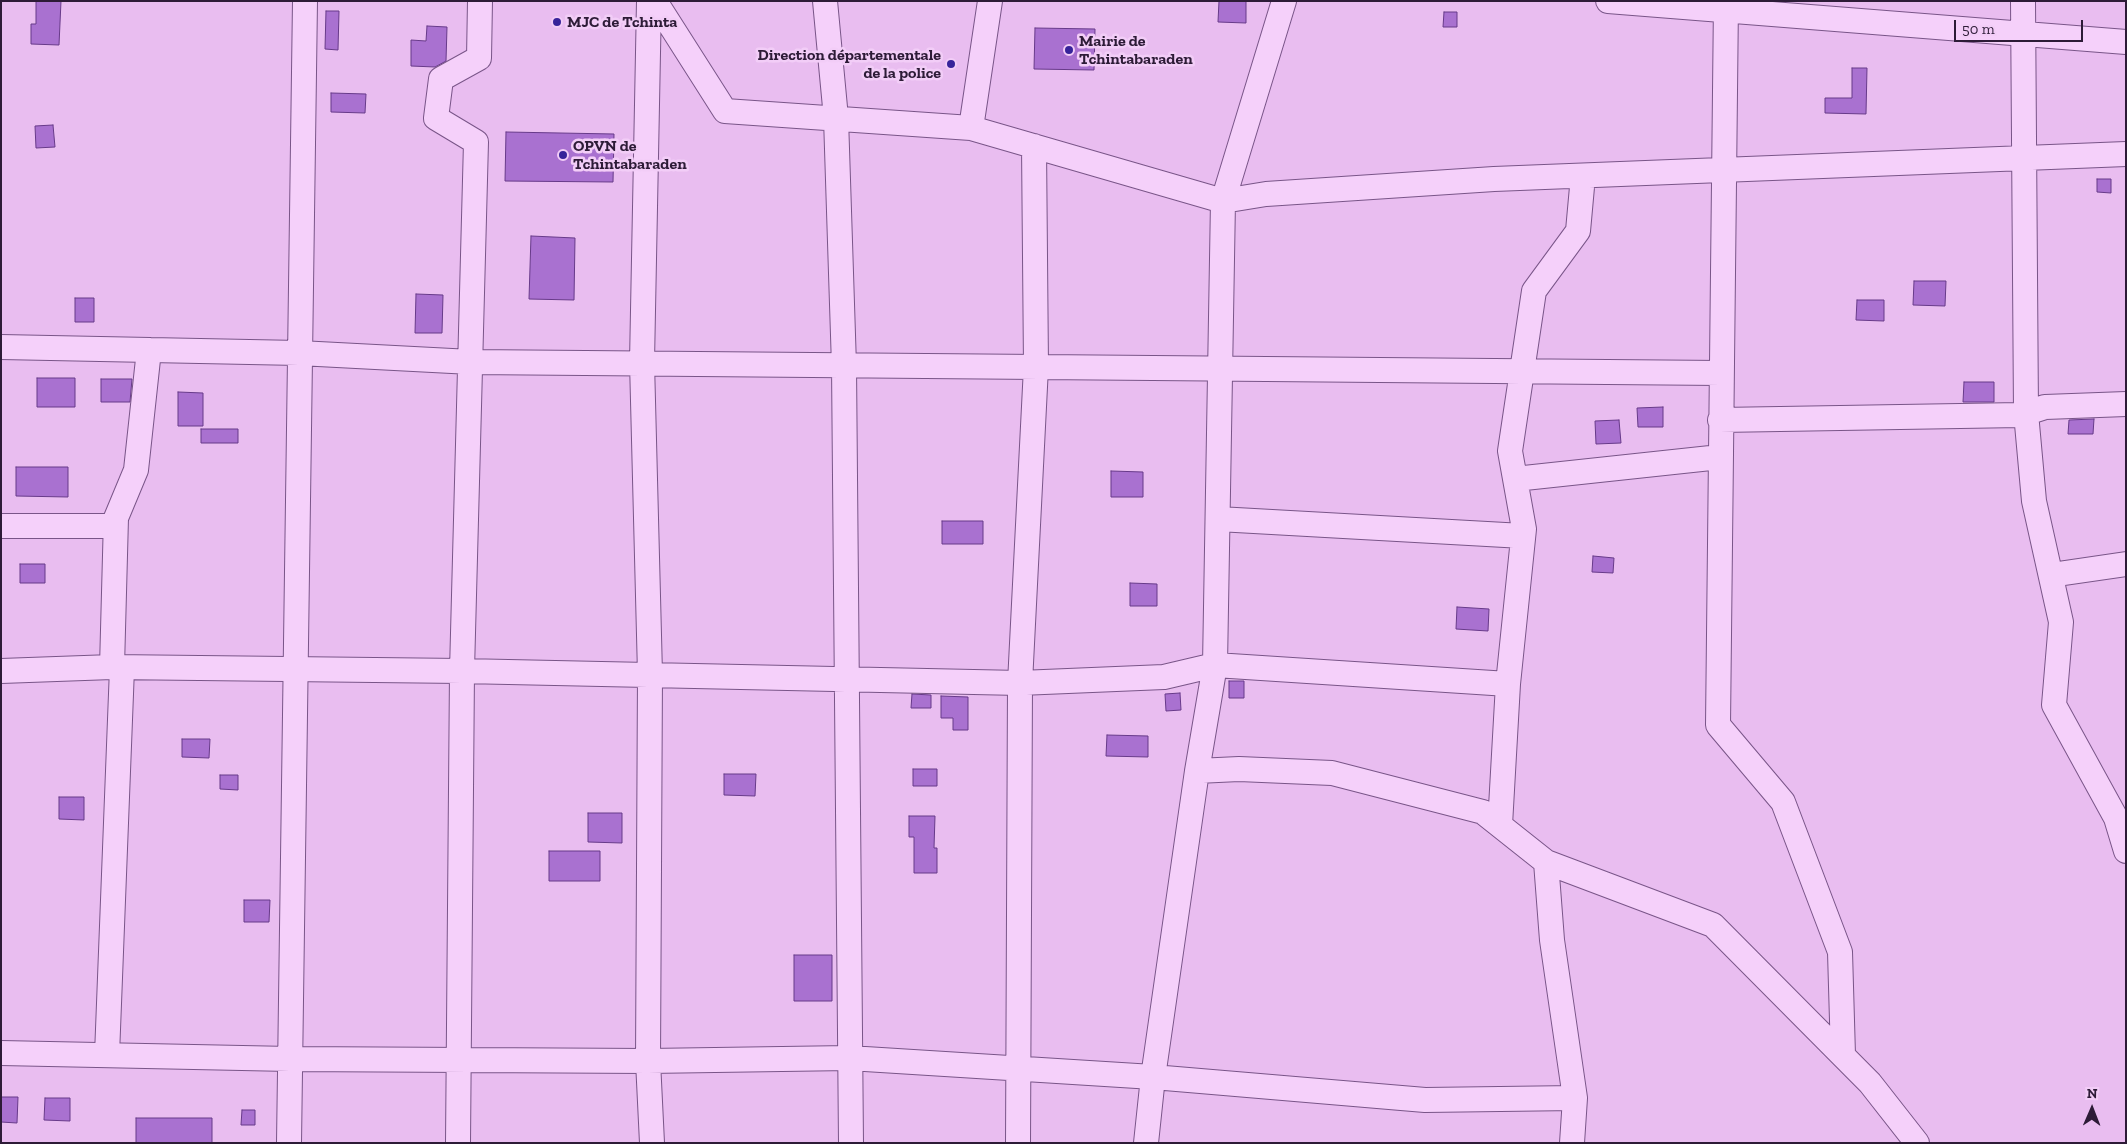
<!DOCTYPE html>
<meta charset="utf-8">
<style>
body{margin:0}
#map{position:relative;width:2127px;height:1144px;overflow:hidden;background:#e9bdf0;font-family:"Zilla Slab",serif}
canvas{display:block}
.frame{position:absolute;inset:0;border:2px solid #2d1b37;pointer-events:none}
.north{position:absolute;left:2067px;top:1084px;width:50px;height:50px;-webkit-text-stroke:4px #f2cdf7;paint-order:stroke;rotate:1deg;font-size:14px;font-weight:700;line-height:20px;text-align:center;color:#2d1b37}
.north::after{content:'';display:block;margin:auto;width:18px;height:22px;background:#2d1b37;clip-path:polygon(50% 0,100% 100%,50% 72%,0 100%)}
.scale{position:absolute;left:1954px;top:20px;width:129px;height:22px;box-sizing:border-box;border:2px solid #2d1b37;border-top:0;padding-left:6px;font-size:15px;line-height:18px;white-space:nowrap;color:#2d1b37;-webkit-text-stroke:4px #f2cdf7;paint-order:stroke}
</style>
<div id="map">
<canvas width="2127" height="1144"></canvas>
<div class="frame"></div>
<div class="north">N</div>
<div class="scale">50 m</div>
</div>
<script>
const ctx = document.querySelector('canvas').getContext('2d');
ctx.lineJoin = 'round';
function fillPath(path, color) { ctx.fillStyle = color; ctx.fill(path, 'evenodd'); }
const poly = rows => new Path2D(rows.map(r => 'M' + r).join(''));
function trace(path, color, width, dash) { ctx.strokeStyle = color; ctx.lineWidth = width; ctx.lineCap = dash ? 'butt' : 'round'; ctx.setLineDash(dash || []); ctx.stroke(path); }
function write(font, color, halo, rows, align = 'center') {
  ctx.font = font + ' "Zilla Slab",serif'; ctx.lineWidth = 5; ctx.setLineDash([]); ctx.textBaseline = 'middle'; ctx.strokeStyle = halo; ctx.fillStyle = color; for (const [text, x, y, turn = 0] of rows) {
    ctx.save(); ctx.translate(x, y); ctx.rotate((+turn || 0) * Math.PI / 180); ctx.textAlign = isNaN(turn) ? turn : align; if (halo) ctx.strokeText(text, 0, 0); ctx.fillText(text, 0, 0); ctx.restore();
  }
}
const building = poly([
 [36,1,61,1,59,45,31,44,31,24,36,24,36,1],
 [1219,1,1246,1,1246,23,1218,22,1219,1],
 [326,11,339,11,338,50,325,49,326,11],
 [1444,12,1457,12,1457,27,1443,27,1444,12],
 [427,26,447,27,446,61,435,67,411,66,411,40,426,41,427,26],
 [1035,28,1095,29,1094,70,1034,69,1035,28],
 [1852,68,1867,68,1866,114,1825,113,1825,98,1852,98,1852,68],
 [331,93,366,94,365,113,331,112,331,93],
 [53,125,55,147,36,148,35,126,53,125],
 [506,132,614,134,613,182,505,181,506,132],
 [2097,179,2111,179,2111,193,2097,192,2097,179],
 [531,236,575,238,574,300,529,299,531,236],
 [1914,281,1946,281,1945,306,1913,305,1914,281],
 [416,294,443,295,442,333,415,333,416,294],
 [75,298,94,298,94,322,75,322,75,298],
 [1857,300,1884,300,1884,321,1856,320,1857,300],
 [37,378,75,378,75,407,37,407,37,378],
 [101,379,132,379,130,402,101,402,101,379],
 [1964,382,1994,382,1994,402,1963,402,1964,382],
 [178,392,203,393,203,426,178,426,178,392],
 [1663,407,1663,427,1638,427,1637,408,1663,407],
 [2094,419,2093,434,2068,434,2069,420,2094,419],
 [1619,420,1621,443,1596,444,1595,421,1619,420],
 [201,429,238,429,238,443,201,443,201,429],
 [16,467,68,467,68,497,16,496,16,467],
 [1111,471,1143,472,1143,497,1111,497,1111,471],
 [942,521,983,521,983,544,942,544,942,521],
 [1593,556,1614,558,1613,573,1592,572,1593,556],
 [20,564,45,564,45,583,20,583,20,564],
 [1130,583,1157,584,1157,606,1130,606,1130,583],
 [1457,607,1489,609,1488,631,1456,629,1457,607],
 [1229,681,1244,681,1244,698,1229,698,1229,681],
 [1180,693,1181,710,1166,711,1165,694,1180,693],
 [912,694,931,695,931,708,911,708,912,694],
 [941,696,968,697,968,730,953,730,953,718,941,718,941,696],
 [1107,735,1148,736,1148,757,1106,756,1107,735],
 [182,739,210,739,209,758,182,757,182,739],
 [913,769,937,769,937,786,913,786,913,769],
 [724,774,756,774,755,796,724,795,724,774],
 [220,775,238,775,238,790,220,789,220,775],
 [59,797,84,797,84,820,59,819,59,797],
 [588,813,622,813,622,843,588,842,588,813],
 [909,816,935,816,934,848,937,848,937,873,914,873,914,837,909,837,909,816],
 [549,851,600,851,600,881,549,881,549,851],
 [244,900,270,900,269,922,244,922,244,900],
 [794,955,832,955,832,1001,794,1001,794,955],
 [1,1097,18,1097,17,1123,1,1122,1,1097],
 [45,1098,70,1098,70,1121,44,1120,45,1098],
 [242,1110,255,1110,255,1125,241,1125,242,1110],
 [136,1118,212,1118,212,1143,136,1143,136,1118]
]);
fillPath(building, '#a971d0');
trace(building, '#673a89', 1);
const minor = poly([
 [649,1,642,362,650,674,648,1061,652,1143],
 [655,1,725,111,971,128,1223,201,1266,194,1494,179,2126,154],
 [825,1,836,118,844,366,851,1143],
 [1608,1,2126,42],
 [1726,1,1718,725,1783,802,1840,952,1843,1055],
 [2023,1,2026,413,2034,501,2061,622,2054,705,2116,818,2126,851],
 [971,128,990,1],
 [1,347,299,353,471,362,1721,373],
 [1720,420,2020,415,2045,407,2126,404],
 [1515,479,1720,457],
 [1218,519,1523,536],
 [1,526,115,526],
 [2051,575,2126,564],
 [112,667,116,518,136,470,149,350],
 [1,671,112,667,462,671,1020,683,1164,677,1215,665,1508,684],
 [1197,771,1239,769,1332,773,1483,812,1546,862,1713,925,1870,1083,1917,1143],
 [1500,825,1508,684,1524,529,1510,451,1534,291,1578,231,1583,176],
 [1546,862,1552,940,1575,1098,1572,1143],
 [1,1053,290,1059,648,1061,849,1058,1153,1077,1425,1100,1575,1098],
 [107,1055,122,668],
 [289,1143,305,1],
 [458,1143,462,671,476,142,436,118,441,79,479,58,480,1],
 [1018,1143,1020,683,1036,367,1034,146],
 [1146,1143,1153,1077,1197,771,1215,665,1223,201,1284,1]
]);
trace(minor, '#795588', 26);
trace(minor, '#f5d0fa', 24);
for (const [x, y, r, color] of [
 [557,22,5,"#37239a"],
 [1069,50,5,"#37239a"],
 [951,64,5,"#37239a"],
 [563,155,5,"#37239a"]
]) { const dot = new Path2D(); dot.arc(x, y, r, 0, 2 * Math.PI); ctx.fillStyle = color; ctx.fill(dot); trace(dot, '#f2cdf7', 2); }
write('bold 16px', '#2d1b37', '#f2cdf7', [
 ["MJC de Tchinta",567,22],
 ["Mairie de",1079,41],
 ["Tchintabaraden",1079,59],
 ["Direction départementale",941,55,"right"],
 ["de la police",941,73,"right"],
 ["OPVN de",573,146],
 ["Tchintabaraden",573,164]
], 'left');
</script>
